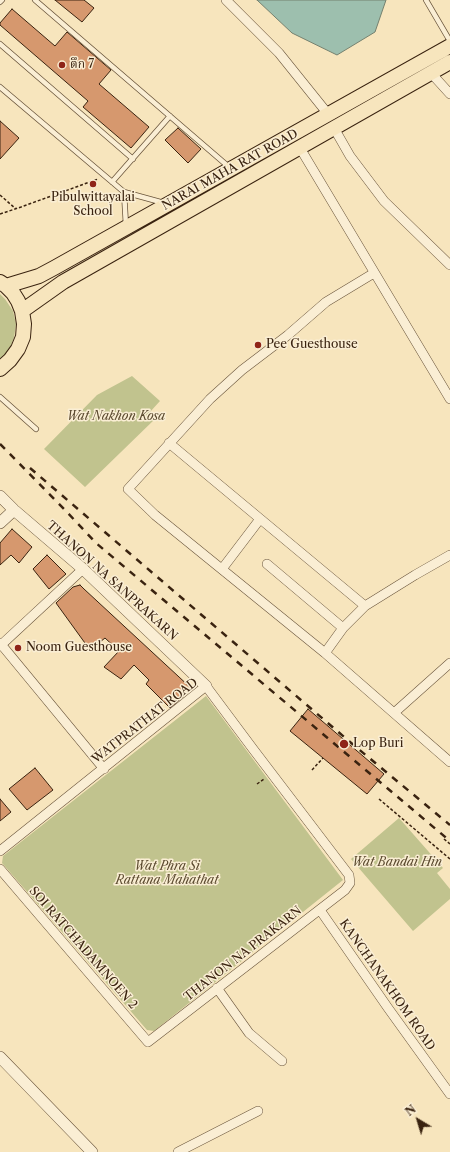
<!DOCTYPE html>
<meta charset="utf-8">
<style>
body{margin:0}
#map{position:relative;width:450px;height:1152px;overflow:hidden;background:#f7e5bd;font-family:"Libre Caslon Text",serif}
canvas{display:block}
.north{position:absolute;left:398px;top:1100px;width:40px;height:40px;-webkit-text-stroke:3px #faeed4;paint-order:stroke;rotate:322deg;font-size:11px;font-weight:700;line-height:16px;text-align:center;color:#3a2310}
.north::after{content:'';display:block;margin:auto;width:14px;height:18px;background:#3a2310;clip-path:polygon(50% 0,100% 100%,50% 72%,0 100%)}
</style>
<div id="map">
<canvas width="450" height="1152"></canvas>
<div class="north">N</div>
</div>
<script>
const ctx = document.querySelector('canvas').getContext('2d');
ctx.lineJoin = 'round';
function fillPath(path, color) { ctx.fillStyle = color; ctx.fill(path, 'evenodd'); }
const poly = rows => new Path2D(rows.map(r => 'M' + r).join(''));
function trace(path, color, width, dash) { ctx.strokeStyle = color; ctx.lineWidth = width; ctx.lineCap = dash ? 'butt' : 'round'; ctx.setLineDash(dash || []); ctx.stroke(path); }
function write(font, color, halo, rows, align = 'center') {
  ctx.font = font + ' "Libre Caslon Text","Noto Serif Thai",serif'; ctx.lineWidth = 3; ctx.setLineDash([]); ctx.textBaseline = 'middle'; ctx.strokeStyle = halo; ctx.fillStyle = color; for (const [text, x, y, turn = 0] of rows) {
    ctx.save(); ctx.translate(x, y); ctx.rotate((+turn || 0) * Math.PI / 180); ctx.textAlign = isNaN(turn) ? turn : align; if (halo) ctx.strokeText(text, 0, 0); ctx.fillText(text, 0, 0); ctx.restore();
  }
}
fillPath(poly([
 [0,294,5,299,13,311,16,324,14,338,9,351,0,361],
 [132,376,160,401,150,412,156,418,85,487,44,449,97,395],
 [206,696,343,880,154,1031,147,1030,2,863,3,856],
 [399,818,443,868,437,873,450,889,450,899,413,931,351,859]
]), '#c1c38e');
const water = poly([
 [257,0,386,0,375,32,337,55,292,33,257,0]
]);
fillPath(water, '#9dbfae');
trace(water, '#75816f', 1);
const building = poly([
 [55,0,84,0,94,8,82,22,55,0],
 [12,9,55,46,67,32,111,70,99,84,149,127,131,148,83,107,88,101,0,25,0,23,12,9],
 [0,121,19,138,0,159,0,121],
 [178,128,201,149,188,163,165,140,178,128],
 [12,529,32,547,19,563,11,555,0,565,0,543,12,529],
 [47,555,66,574,49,589,33,569,47,555],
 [80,585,84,589,192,689,170,708,146,684,149,680,134,665,121,679,104,667,119,651,105,638,90,650,56,603,73,587,80,585],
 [308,709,384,774,367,794,290,731,308,709],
 [35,768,53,790,27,810,9,789,35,768],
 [0,799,11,812,0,821,0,799]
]);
fillPath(building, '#d6986e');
trace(building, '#3a2310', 1);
const service = poly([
 [35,0,229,167],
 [426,0,450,41],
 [0,2,2,0],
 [0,44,133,159],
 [0,87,124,192],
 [112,182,170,116],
 [126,226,124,192,164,203],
 [0,397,36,429]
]);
const minor = poly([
 [226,0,279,53,328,114],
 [431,73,450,94],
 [334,128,350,156,384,201,450,265],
 [300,148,450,399],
 [374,273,326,302,288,335,242,370,210,399,128,489,155,515,325,653,450,762],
 [169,443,365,606],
 [267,564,343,628],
 [222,569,260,519],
 [0,643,104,769],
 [0,646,83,569],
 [325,653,343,628,365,606,415,575,450,555],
 [394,713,450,663],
 [0,851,206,686,253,749,349,875,350,883,345,890,148,1042,0,869],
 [320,910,388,1008,450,1094],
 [217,988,249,1033,282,1061],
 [178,1152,258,1111]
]);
const tertiary = poly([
 [0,496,14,510,83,569,206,686],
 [0,523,14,510],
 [0,1057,92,1152]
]);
const primary = poly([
 [0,282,6,286,13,293,18,301,22,311,24,324,23,337,18,349,10,360,0,369],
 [6,286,39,276,54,268,450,46],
 [22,311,63,282,450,62]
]);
trace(service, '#69543b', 6);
trace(minor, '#69543b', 10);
trace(tertiary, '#69543b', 12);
trace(primary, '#3a2310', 16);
trace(poly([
 [0,195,16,209],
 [0,214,21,207,98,179],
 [312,770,323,758],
 [257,784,264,779],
 [379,799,450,859],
 [444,839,450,844]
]), '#3a2310', 1.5, [3, 2]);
trace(service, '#faeed4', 4.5);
trace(minor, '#faeed4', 9);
trace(tertiary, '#faeed4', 11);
trace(primary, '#f7e5bd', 14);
trace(poly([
 [0,444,65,510,96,543,450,841],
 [30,468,350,742,450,825]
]), '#3a2310', 2.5, [7, 7]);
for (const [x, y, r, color] of [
 [62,65,4,"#8f2418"],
 [93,184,4,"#8f2418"],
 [258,345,4,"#8f2418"],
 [18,648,4,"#8f2418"],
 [344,744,5,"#8f2418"]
]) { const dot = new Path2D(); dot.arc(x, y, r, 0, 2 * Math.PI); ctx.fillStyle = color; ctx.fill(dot); trace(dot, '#faeed4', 1.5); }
write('12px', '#3a2310', '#faeed4', [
 ["ตึก 7",70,65],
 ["Pibulwittayalai",93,198,"center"],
 ["School",93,212,"center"],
 ["Pee Guesthouse",266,345],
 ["Noom Guesthouse",26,648],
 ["Lop Buri",353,744]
], 'left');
write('12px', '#3a2310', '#faeed4', [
 ["NARAI MAHA RAT ROAD",230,170,-29],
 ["THANON NA SANPRAKARN",112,581,42],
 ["WATPRATHAT ROAD",145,721,-38],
 ["SOI RATCHADAMNOEN 2",83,948,49],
 ["THANON NA PRAKARN",243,954,-38],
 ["KANCHANAKHOM ROAD",387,985,55]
]);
write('italic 12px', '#5c4b30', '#faeed4', [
 ["Wat Nakhon Kosa",116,417],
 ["Wat Bandai Hin",397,863],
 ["Wat Phra Si",167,867],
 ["Rattana Mahathat",167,881]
]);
</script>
